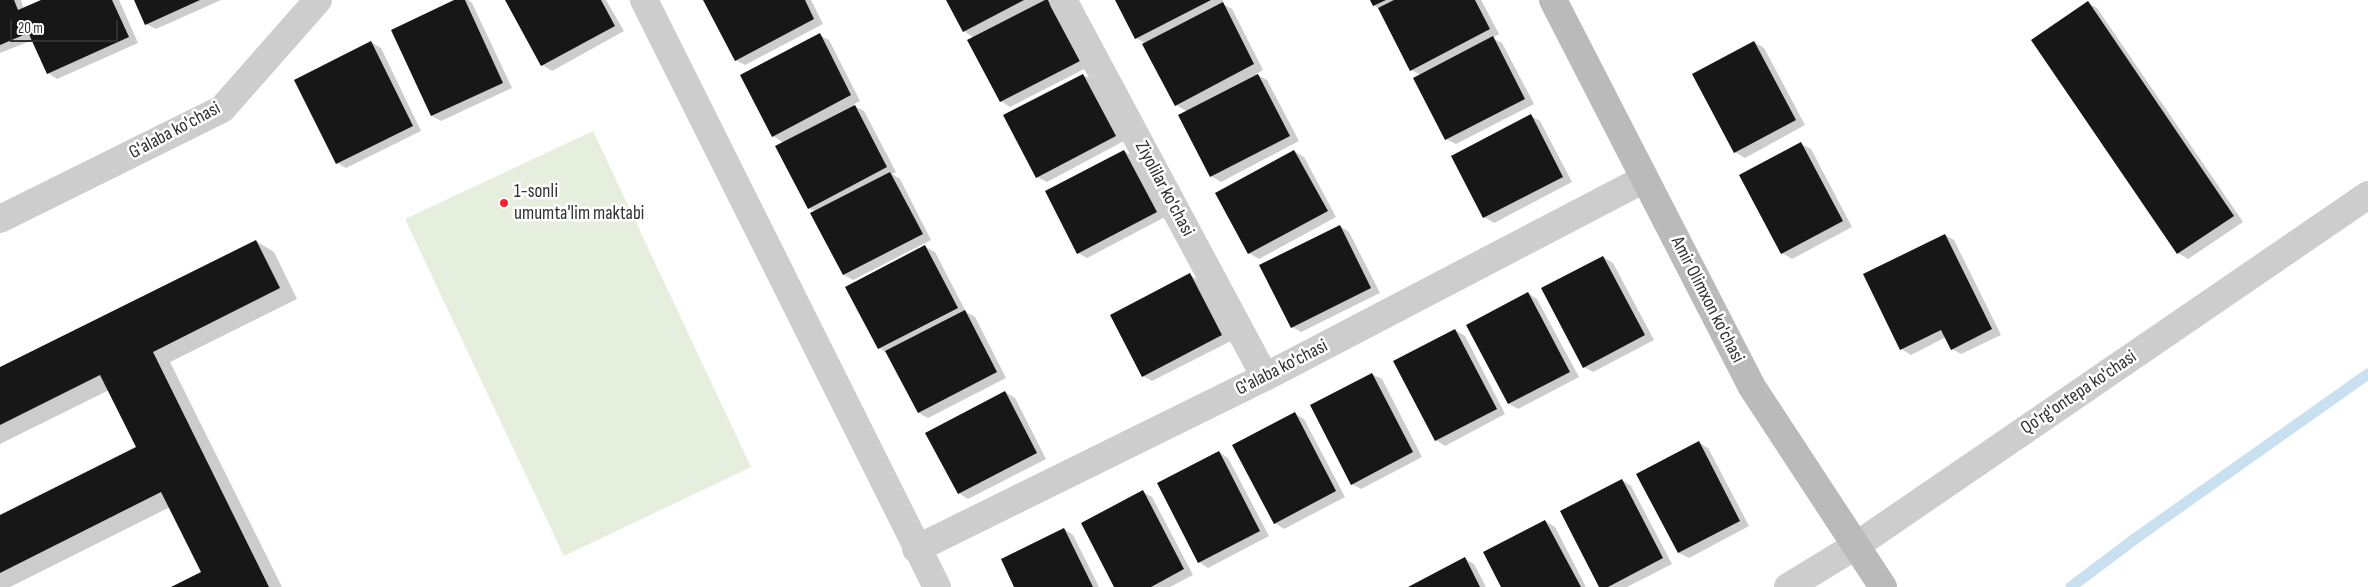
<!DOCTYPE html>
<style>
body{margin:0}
#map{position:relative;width:2368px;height:587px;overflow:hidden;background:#fff;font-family:"Sofia Sans Condensed",sans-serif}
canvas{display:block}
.scale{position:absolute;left:10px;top:20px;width:108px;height:22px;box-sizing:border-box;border:2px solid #303030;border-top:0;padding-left:6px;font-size:15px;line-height:18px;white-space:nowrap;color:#303030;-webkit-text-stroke:4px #fff;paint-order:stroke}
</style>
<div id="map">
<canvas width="2368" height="587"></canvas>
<div class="scale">20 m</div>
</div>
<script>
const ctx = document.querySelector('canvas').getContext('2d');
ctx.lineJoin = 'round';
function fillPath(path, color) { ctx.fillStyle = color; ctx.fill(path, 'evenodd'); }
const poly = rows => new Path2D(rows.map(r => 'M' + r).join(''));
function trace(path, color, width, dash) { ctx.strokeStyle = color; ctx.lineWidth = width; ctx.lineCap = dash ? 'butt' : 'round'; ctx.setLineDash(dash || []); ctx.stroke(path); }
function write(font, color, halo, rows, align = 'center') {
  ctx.font = font + ' "Sofia Sans Condensed",sans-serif'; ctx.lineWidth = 5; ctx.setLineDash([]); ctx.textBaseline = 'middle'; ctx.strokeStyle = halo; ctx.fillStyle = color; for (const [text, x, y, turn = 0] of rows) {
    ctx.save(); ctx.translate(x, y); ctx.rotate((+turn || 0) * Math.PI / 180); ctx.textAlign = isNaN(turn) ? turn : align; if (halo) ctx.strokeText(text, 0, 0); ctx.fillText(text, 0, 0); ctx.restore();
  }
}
fillPath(poly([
 [593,131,751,467,564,556,405,219]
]), '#e6efdd');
fillPath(poly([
 [0,0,21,0,24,9,44,0,119,0,138,43,57,79,48,73,33,40,0,53],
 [136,0,221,0,156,29,146,24],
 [457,0,468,0,472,3,512,88,441,121,432,116],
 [507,0,606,0,624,31,552,71,542,65],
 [704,0,811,0,823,24,745,65,735,60],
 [947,0,1047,0,1057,6,1088,67,1010,107,1001,101,974,38,964,31],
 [1117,0,1223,0,1223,4,1232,9,1263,70,1256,74,1267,80,1299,141,1221,182,1211,176,1188,112,1176,105,1146,44,1136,38],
 [1371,0,1481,0,1499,34,1492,38,1502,43,1534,104,1456,144,1446,139,1421,75,1411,70,1380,9,1374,6],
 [2088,3,2097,8,2243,222,2188,259,2178,253,2033,41],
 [819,35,829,40,860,101,853,105,864,111,896,172,892,174,900,179,931,240,853,280,844,275,816,212,808,208,784,143,773,136],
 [371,42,381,48,421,131,346,168,337,163],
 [1754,42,1764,48,1805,125,1745,158,1735,152],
 [1083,75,1093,80,1124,141,1047,182,1037,177],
 [1531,116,1540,121,1572,182,1494,223,1484,217,1453,156],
 [1801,144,1811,149,1852,227,1792,259,1782,253,1741,175],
 [1124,151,1134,157,1165,217,1087,258,1078,253],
 [1294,151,1304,157,1336,217,1259,259,1249,253,1217,193],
 [1340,226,1349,232,1380,293,1301,332,1292,327],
 [1945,235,1954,240,2001,335,1961,354,1952,349,1946,337,1911,355,1901,349],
 [256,241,274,252,297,299,170,362,282,587,173,587,202,573,170,507,10,587,0,587,0,516,138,448,109,390,0,444,0,368],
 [925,247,935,252,966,312,975,317,1006,378,928,418,919,413,887,353,879,348],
 [1603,257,1613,263,1654,340,1593,372,1584,367],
 [1189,275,1199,280,1231,341,1152,381,1143,376],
 [1528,293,1537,299,1579,377,1518,409,1508,403],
 [1455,330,1465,336,1505,414,1445,446,1436,440],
 [1372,374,1382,379,1422,457,1361,489,1352,484],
 [1005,392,1015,398,1046,459,968,499,959,493],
 [1295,414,1304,419,1345,497,1284,529,1275,523],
 [1699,443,1708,448,1749,526,1689,558,1679,553,1638,474],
 [1219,452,1228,458,1269,536,1208,568,1199,562],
 [1622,480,1631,486,1672,564,1627,587,1601,587],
 [1143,492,1152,497,1193,575,1170,587,1116,587],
 [1545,521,1555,527,1586,587,1503,587],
 [1064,529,1073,535,1099,587,1016,587],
 [1465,559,1474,564,1486,587,1411,587]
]), '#0003');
trace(poly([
 [2071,587,2136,538,2368,374]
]), '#c8e0f0', 11);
fillPath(poly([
 [0,0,14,0,18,10,41,0,112,0,129,37,47,74,22,19,28,33,0,45],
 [134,0,200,0,145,25],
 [454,0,465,0,503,83,431,116,391,30],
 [505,0,601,0,615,26,541,66],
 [703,0,805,0,814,19,735,61],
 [946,0,1024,0,963,32],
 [1045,0,1048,0,1080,61,1000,102,967,40],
 [1115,0,1211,0,1135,39],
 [1370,0,1386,0,1373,6],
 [1394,0,1475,0,1490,29,1410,71,1378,8],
 [2088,1,2234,216,2177,254,2031,40],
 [1223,2,1254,64,1175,106,1142,44],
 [820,33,851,95,772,137,740,75],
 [1493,36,1525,99,1445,140,1413,78],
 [371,41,413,126,336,164,294,80],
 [1754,41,1796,120,1734,153,1692,74],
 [1083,74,1116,136,1036,178,1003,115],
 [1258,74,1290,136,1210,177,1178,115],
 [855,105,887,167,808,209,775,146],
 [1531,114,1563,177,1483,218,1451,156],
 [1801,142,1843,221,1781,254,1739,175],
 [1124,150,1157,212,1077,254,1045,191],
 [1294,150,1328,211,1248,254,1215,193],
 [890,172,923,234,843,275,810,213],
 [1340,225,1371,288,1291,328,1259,265],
 [1945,234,1992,329,1951,350,1941,330,1900,350,1863,274],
 [256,240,280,288,153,352,269,587,171,587,201,572,161,492,0,573,0,515,136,447,100,375,0,425,0,367],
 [925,245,958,308,878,349,845,287],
 [1603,256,1645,335,1583,368,1541,288],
 [1190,273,1222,335,1142,377,1110,315],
 [1528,292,1570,372,1508,404,1466,325],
 [965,310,997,372,918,413,885,351],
 [1455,329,1497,409,1435,441,1393,361],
 [1372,373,1413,452,1351,485,1310,405],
 [1005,391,1037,453,958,494,925,433],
 [1295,412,1336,491,1274,524,1232,445],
 [1699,441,1740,521,1678,553,1636,474],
 [1219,451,1260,531,1198,563,1157,483],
 [1622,479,1663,558,1608,587,1599,587,1560,511],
 [1143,490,1184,569,1151,587,1114,587,1081,523],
 [1545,520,1581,587,1501,587,1483,552],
 [1064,528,1093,587,1014,587,1001,559],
 [1465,557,1480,587,1408,587]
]), '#171717');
trace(poly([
 [644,0,937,587],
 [1063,0,1265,377],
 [0,219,222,109,318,0],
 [916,549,1265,377,1644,179],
 [1788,587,1857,545,2368,195]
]), '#cdcdcd', 28);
trace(poly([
 [1553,0,1752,387,1883,587]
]), '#bababa', 28);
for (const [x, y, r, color] of [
 [504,203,5,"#f72330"]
]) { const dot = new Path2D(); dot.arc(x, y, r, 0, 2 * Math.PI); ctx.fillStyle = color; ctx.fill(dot); trace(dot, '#fff', 2); }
write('19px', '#303030', '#fff', [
 ["G'alaba ko'chasi",175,131,-28],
 ["Ziyolilar ko'chasi",1164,189,62],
 ["Amir Olimxon ko'chasi",1707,300,63],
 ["G'alaba ko'chasi",1282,368,-27],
 ["Qo'rg'ontepa ko'chasi",2079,393,-34]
]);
write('19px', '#303030', '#fff', [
 ["1-sonli",514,192],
 ["umumta'lim maktabi",514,214]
], 'left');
</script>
